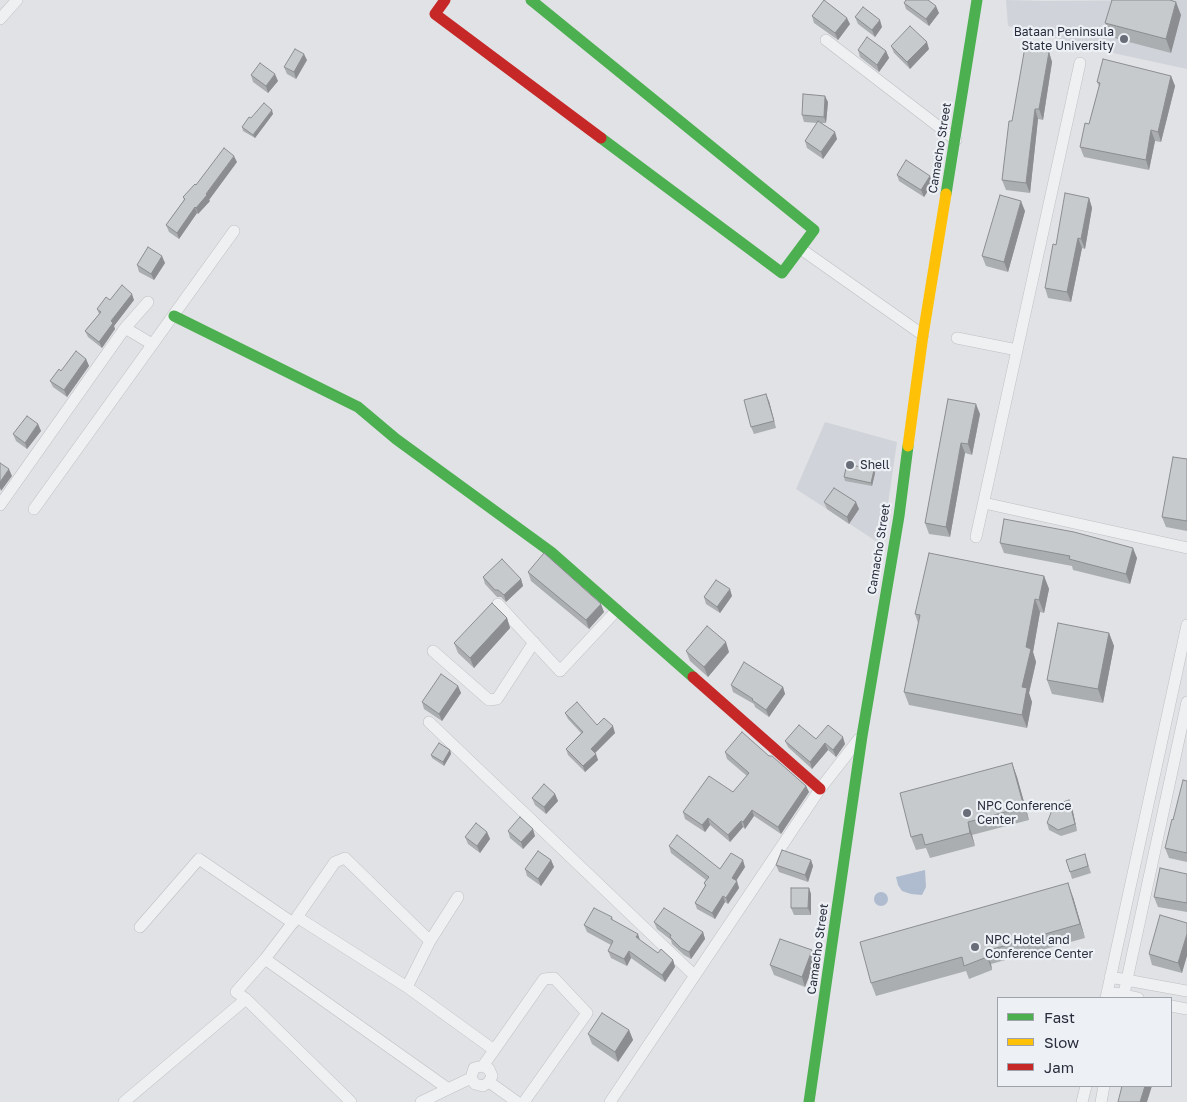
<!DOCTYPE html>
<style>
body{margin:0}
#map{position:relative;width:1187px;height:1102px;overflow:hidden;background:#e0e2e5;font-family:"Golos Text",sans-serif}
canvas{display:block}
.legend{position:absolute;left:997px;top:997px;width:175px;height:90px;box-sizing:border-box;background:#edf0f4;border:1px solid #9ea2ab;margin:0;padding:6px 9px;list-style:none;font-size:15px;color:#282e3d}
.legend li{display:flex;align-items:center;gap:10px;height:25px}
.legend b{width:25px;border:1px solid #9ea2ab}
</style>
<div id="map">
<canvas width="1187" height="1102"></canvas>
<ul class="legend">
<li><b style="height:6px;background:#4caf50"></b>Fast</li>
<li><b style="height:6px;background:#ffc107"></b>Slow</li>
<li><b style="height:6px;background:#c62828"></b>Jam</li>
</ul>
</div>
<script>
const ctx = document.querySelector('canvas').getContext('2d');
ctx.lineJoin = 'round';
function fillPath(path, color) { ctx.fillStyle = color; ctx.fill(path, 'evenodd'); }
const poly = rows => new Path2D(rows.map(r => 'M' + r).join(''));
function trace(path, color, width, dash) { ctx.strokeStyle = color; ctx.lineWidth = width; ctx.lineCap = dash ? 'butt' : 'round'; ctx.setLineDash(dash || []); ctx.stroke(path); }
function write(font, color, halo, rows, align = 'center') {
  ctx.font = font + ' "Golos Text",sans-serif'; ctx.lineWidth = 4.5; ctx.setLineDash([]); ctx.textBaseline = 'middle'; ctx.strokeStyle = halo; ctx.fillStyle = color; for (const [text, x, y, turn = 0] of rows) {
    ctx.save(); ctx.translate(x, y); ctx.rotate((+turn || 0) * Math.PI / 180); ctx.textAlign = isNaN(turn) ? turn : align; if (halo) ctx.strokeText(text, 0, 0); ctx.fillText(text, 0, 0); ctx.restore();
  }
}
fillPath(poly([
 [1006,0,1043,1,1187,0,1187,69,1113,53,1008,26],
 [825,422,897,442,882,545,796,489]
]), '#d0d3d9');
fillPath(poly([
 [925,870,926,887,922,895,911,894,902,891,898,885,896,877],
 '874 899a7 7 0 1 1 14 0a7 7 0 1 1-14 0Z'
]), '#afbccf');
const street = poly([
 [0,19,17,0],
 [826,40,956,140],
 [801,249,923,335],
 [125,328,152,344],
 [957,338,1017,350],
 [984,503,1187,548],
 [0,505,125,328,148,302],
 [34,509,234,231],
 [976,537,1080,63],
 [498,604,560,671,617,610],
 [433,651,489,700,497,699,534,642],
 [429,722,694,975],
 [297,917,407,987,494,1050],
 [140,927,199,859,293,923],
 [265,959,447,1088],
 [1110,977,1187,991],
 [407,987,430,941,458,897],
 [1116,993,1138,998],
 [1106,998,1187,625],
 [1123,998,1187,702],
 [1171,1006,1187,1009],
 [483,1066,489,1069,492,1076,489,1082,483,1086,475,1084,471,1078,474,1068,483,1066,544,979,554,978,587,1013,524,1102],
 [489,1082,517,1102],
 [124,1102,246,999],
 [351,1102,246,999,236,992,265,959,297,917,335,862,345,858,430,941],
 [421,1102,471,1078],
 [610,1102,820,789,859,739],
 [1082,1102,1086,1086],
 [1101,1102,1104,1086]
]);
trace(street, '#bdbfc2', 12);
trace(street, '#eff0f1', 11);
trace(poly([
 [531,0,814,230,782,273,601,138],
 [946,194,977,0],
 [174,316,358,407,396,439,551,552,693,677],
 [809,1102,862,736,899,516,908,446]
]), '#4caf50', 11);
trace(poly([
 [908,446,923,335,946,194]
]), '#ffc107', 11);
trace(poly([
 [445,0,435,14,601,138],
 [693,677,820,789]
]), '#c62828', 11);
fillPath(poly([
 [904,3,939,13,929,26,906,9],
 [1181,15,1171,53,1110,37,1105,23],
 [812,16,850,24,838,40,814,23],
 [855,17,882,27,875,37,858,24],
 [891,46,929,49,910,69,894,53],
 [858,50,886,51,889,58,879,72,860,57],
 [1049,52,1052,62,1043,120,1038,119,1030,193,1006,190,1002,180,1012,121],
 [307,60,296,79,287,74,284,67],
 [251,75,278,81,268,93,253,82],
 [1171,76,1175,86,1161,142,1155,141,1149,170,1084,157,1080,147,1089,124,1099,86,1097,82],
 [828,102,826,123,822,123,837,139,823,159,807,148,805,141,817,123,804,122,802,115],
 [273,114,255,138,243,131,242,127,251,118],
 [237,162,209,200,210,201,198,214,197,213,179,239,169,232,166,225,184,200,183,197,196,185],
 [897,175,930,176,933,183,924,197,899,181],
 [1089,198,1092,208,1085,249,1082,248,1071,302,1048,298,1045,288,1056,245],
 [1025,211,1008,272,986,266,982,256],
 [165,263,154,280,139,272,137,265],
 [110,300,134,300,114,326,115,329,102,348,88,337,85,331,99,314,97,309],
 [86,359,89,366,67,397,53,387,50,381,61,371],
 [948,399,980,414,972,455,965,453,950,537,929,534,925,523],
 [769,401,776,428,754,434,751,427],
 [38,424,41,431,27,449,16,441,13,434],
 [1187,459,1187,531,1166,527,1162,517],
 [874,470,875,473,872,486,845,481,844,477],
 [824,502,859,509,849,524,827,509],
 [1000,543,1137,558,1130,584,1073,570,1072,566,1004,553],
 [528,572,604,612,589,629,531,581],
 [1044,576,1049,589,1044,613,1040,612,1033,652,1036,662,1029,693,1032,702,1027,728,909,705,904,692,918,623,915,614],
 [483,577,521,579,523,586,506,602,501,597,497,597,485,584],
 [732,596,720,613,706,604,704,597],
 [507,618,510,628,474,668,458,653,454,643],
 [1109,633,1114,646,1103,703,1052,694,1047,680],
 [686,651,729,652,708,677,690,661],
 [731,685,783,687,785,694,769,717,755,707,754,704,733,692],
 [458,686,461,693,442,721,424,709,422,702],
 [565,713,597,725,615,733,595,753,598,760,585,772,568,755,566,749,581,733,568,719],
 [816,739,845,744,836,757,828,750,812,769,788,747,785,741],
 [450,750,451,754,444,766,432,758,431,755],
 [725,752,769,756,806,786,809,792,781,834,754,816,745,829,743,827,730,842,710,825,705,832,685,819,683,812,733,792,747,776,727,759],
 [1012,763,1017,777,1029,820,972,835,975,846,930,858,926,848,916,850,911,837],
 [1187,781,1187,862,1169,858,1165,848,1173,820],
 [555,794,558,801,546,814,535,805,532,798],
 [1072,807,1077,831,1061,836,1049,830,1047,823],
 [508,831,535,836,523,849,510,838],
 [487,832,490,839,480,853,468,844,465,837],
 [669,846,720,869,745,867,736,881,739,888,728,904,725,902,715,919,697,909,695,903,705,886,704,883,706,880,671,853],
 [1085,854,1091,873,1072,879,1070,872],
 [551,860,554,867,541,886,527,876,525,869],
 [811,860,813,866,808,882,779,872,776,865],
 [1187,874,1187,912,1158,907,1154,897],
 [809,888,811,894,811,915,794,915,791,908],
 [1073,897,1085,938,991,964,992,970,969,979,966,971,876,996,871,983],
 [612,917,613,921,658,953,673,960,675,967,665,982,631,958,627,966,611,958,608,951,611,945,587,932,584,925],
 [654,922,703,932,705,939,691,959,684,955,672,944,671,940,657,929],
 [1187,923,1182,973,1152,965,1149,954],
 [815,961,805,987,774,975,770,965],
 [629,1030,633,1040,618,1062,592,1044,588,1034]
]), '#abaeb0');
fillPath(poly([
 [1176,2,1181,15,1171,53,1166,39],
 [936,6,939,13,929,26,926,19],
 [847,18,850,24,838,40,835,33],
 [880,20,882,27,875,37,872,30],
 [927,42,929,49,910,69,907,62],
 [886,51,889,58,879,72,877,65],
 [1049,52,1052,62,1043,120,1039,109],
 [304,54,307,60,296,79,294,72],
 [275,74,278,81,268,93,266,86],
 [1171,76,1175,86,1161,142,1158,132],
 [825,96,828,102,826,123,824,117],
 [1035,109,1038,119,1030,193,1026,183],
 [272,110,273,114,255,138,253,135],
 [1151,130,1155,141,1149,170,1146,160],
 [835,132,837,139,823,159,821,152],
 [234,156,237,162,209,200,210,201,198,214,196,208],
 [930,176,933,183,924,197,921,190],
 [1089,198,1092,208,1085,249,1081,239],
 [1021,201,1025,211,1008,272,1004,262],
 [195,207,197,213,179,239,177,233],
 [1078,238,1082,248,1071,302,1067,292],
 [162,256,165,263,154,280,151,274],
 [132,294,134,300,114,326,115,329,102,348,99,342,111,321],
 [86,359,89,366,67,397,64,390],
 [766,394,769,401,776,428,774,421],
 [976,404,980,414,972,455,968,444],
 [38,424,41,431,27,449,25,443],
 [961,443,965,453,950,537,946,527],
 [9,469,12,476,1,491,0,488,0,482],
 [874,470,875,473,872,486,871,483],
 [856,502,859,509,849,524,847,517],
 [1133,548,1137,558,1130,584,1126,574],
 [1044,576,1049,589,1044,613,1039,600],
 [521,579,523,586,506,602,504,595],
 [730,589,732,596,720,613,717,607],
 [1035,599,1040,612,1033,652,1036,662,1029,693,1032,702,1027,728,1022,715,1022,687,1026,647],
 [601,604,604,612,589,629,586,620],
 [507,618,510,628,474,668,470,658],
 [1109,633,1114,646,1103,703,1098,689],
 [726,642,729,652,708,677,704,667],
 [458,686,461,693,442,721,439,714],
 [783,687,785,694,769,717,766,710],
 [613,726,615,733,593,755,591,749],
 [843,737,845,744,836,757,833,750],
 [825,743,828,750,812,769,810,762],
 [450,750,451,754,444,766,443,762],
 [596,754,598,760,585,772,583,766],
 [1012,763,1017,777,1029,820,1024,807],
 [806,786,809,792,781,834,778,827],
 [555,794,558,801,546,814,544,807],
 [1069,800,1072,807,1077,831,1075,824],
 [752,810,754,816,745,829,743,822],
 [708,818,710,825,705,832,702,825],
 [741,821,743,827,730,842,728,835],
 [968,822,972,835,975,846,970,833],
 [533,829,535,836,523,849,521,842],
 [487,832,490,839,480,853,477,846],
 [551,860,554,867,541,886,538,879],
 [743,860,745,867,734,884,732,878],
 [811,860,813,866,808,882,805,875],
 [737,881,739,888,728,904,726,898],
 [1068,883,1073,897,1085,938,1080,924],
 [809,888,811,894,811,915,808,908],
 [723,896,725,902,715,919,712,913],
 [703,932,705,939,691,959,689,952],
 [638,934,640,940,636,937],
 [1187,934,1187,956,1182,973,1178,963],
 [812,950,815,961,805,987,802,977],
 [629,951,631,958,627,966,624,959],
 [986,951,991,964,992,970,987,957],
 [673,960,675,967,665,982,662,975],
 [629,1030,633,1040,618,1062,615,1052],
 [1145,1086,1152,1086,1147,1102,1140,1102]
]), '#8b8d90');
const building = poly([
 [824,0,847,18,835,33,812,16,824,0],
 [906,0,928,0,936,6,926,19,904,3,906,0],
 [1112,0,1170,0,1176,2,1166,39,1105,23,1112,0],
 [863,7,880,20,872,30,855,17,863,7],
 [910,26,927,42,907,62,891,46,910,26],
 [867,37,886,51,877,65,858,50,867,37],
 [1025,47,1049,52,1039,109,1035,109,1026,183,1002,180,1009,121,1012,121,1025,47],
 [295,49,304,54,294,72,284,67,295,49],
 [1103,59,1171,76,1158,132,1151,130,1146,160,1080,147,1085,123,1089,124,1100,83,1097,82,1103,59],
 [260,63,275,74,266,86,251,75,260,63],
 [803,94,825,96,824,117,802,115,803,94],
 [264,103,272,110,253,135,242,127,249,117,251,118,264,103],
 [818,121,835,132,821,152,805,141,818,121],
 [224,148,234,156,206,194,207,195,196,208,195,207,177,233,166,225,185,199,183,197,195,184,196,185,224,148],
 [906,160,930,176,921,190,897,175,906,160],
 [1065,193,1089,198,1081,239,1078,238,1067,292,1045,288,1053,244,1056,245,1065,193],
 [1000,195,1021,201,1004,262,982,256,1000,195],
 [148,247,162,256,151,274,137,265,148,247],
 [122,285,132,294,111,321,113,323,99,342,85,331,101,312,97,309,106,297,110,300,122,285],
 [76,351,86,359,64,390,50,381,59,369,61,371,76,351],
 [766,394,774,421,751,427,744,400,766,394],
 [948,399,976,404,968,444,961,443,946,527,925,523,948,399],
 [27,416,38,424,25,443,13,434,27,416],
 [1173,457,1187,459,1187,521,1162,517,1173,457],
 [0,463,9,469,0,482,0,463],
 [847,464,874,470,871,483,844,477,847,464],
 [834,488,856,502,847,517,824,502,834,488],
 [1004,519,1074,532,1133,548,1126,574,1069,559,1070,556,1000,543,1004,519],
 [544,553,601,604,586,620,528,572,544,553],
 [929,553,1044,576,1039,600,1035,599,1026,647,1031,649,1022,687,1027,688,1022,715,904,692,920,615,915,614,929,553],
 [502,559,521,579,504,595,498,590,495,590,483,577,502,559],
 [716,580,730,589,717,607,704,597,716,580],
 [492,603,507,618,470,658,454,643,492,603],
 [1058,623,1109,633,1098,689,1047,680,1058,623],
 [707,626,726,642,704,667,686,651,707,626],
 [744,662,783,687,766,710,752,700,753,699,731,685,744,662],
 [441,674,458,686,439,714,422,702,441,674],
 [577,702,597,725,604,718,613,726,591,749,596,754,583,766,566,749,583,732,565,713,577,702],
 [799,725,816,739,828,725,843,737,833,750,825,743,810,762,785,741,799,725],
 [742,732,769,756,772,756,806,786,778,827,752,810,743,822,741,821,728,835,708,818,702,825,683,812,709,776,733,792,749,773,725,752,742,732],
 [439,743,450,750,443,762,431,755,439,743],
 [1012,763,1024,807,968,822,970,833,925,845,922,834,911,837,900,793,1012,763],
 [1183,780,1187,781,1187,853,1165,848,1172,819,1173,820,1183,780],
 [544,784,555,794,544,807,532,798,544,784],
 [1069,800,1075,824,1058,830,1047,823,1054,805,1069,800],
 [520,817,533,829,521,842,508,831,520,817],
 [476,823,487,832,477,846,465,837,476,823],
 [677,835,720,869,731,853,743,860,732,878,737,881,726,898,723,896,712,913,695,903,706,885,704,883,709,877,669,846,677,835],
 [782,850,811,860,805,875,776,865,782,850],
 [538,851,551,860,538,879,525,869,538,851],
 [1085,854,1088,866,1070,872,1066,860,1085,854],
 [1160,868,1187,874,1187,903,1154,897,1160,868],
 [1068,883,1080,924,986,951,987,957,964,966,962,957,871,983,860,942,1068,883],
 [791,888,809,888,808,908,791,908,791,888],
 [594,908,612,917,611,919,638,934,636,937,658,953,661,949,673,960,662,975,629,951,624,959,608,951,613,941,584,925,594,908],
 [664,908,703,932,689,952,681,948,670,937,671,935,654,922,664,908],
 [1160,915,1187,923,1187,934,1178,963,1149,954,1160,915],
 [780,939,812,950,802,977,770,965,780,939],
 [602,1013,629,1030,615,1052,588,1034,602,1013],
 [1122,1086,1145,1086,1140,1102,1118,1102,1122,1086]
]);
fillPath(building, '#c7cacd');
trace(building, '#8b8d90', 1);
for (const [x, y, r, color] of [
 [1124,39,5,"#686d78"],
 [850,465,5,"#686d78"],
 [967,813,5,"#686d78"],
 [975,947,5,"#686d78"]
]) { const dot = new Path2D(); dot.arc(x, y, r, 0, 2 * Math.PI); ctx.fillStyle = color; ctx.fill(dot); trace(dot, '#edf0f4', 2); }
write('12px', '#282e3d', '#edf0f4', [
 ["Bataan Peninsula",1114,32,"right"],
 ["State University",1114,46,"right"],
 ["Shell",860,465],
 ["NPC Conference",977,806],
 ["Center",977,820],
 ["NPC Hotel and",985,940],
 ["Conference Center",985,954]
], 'left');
write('12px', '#282e3d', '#edf0f4', [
 ["Camacho Street",940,148,-81],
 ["Camacho Street",879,549,-81],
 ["Camacho Street",818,949,-82]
]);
</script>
